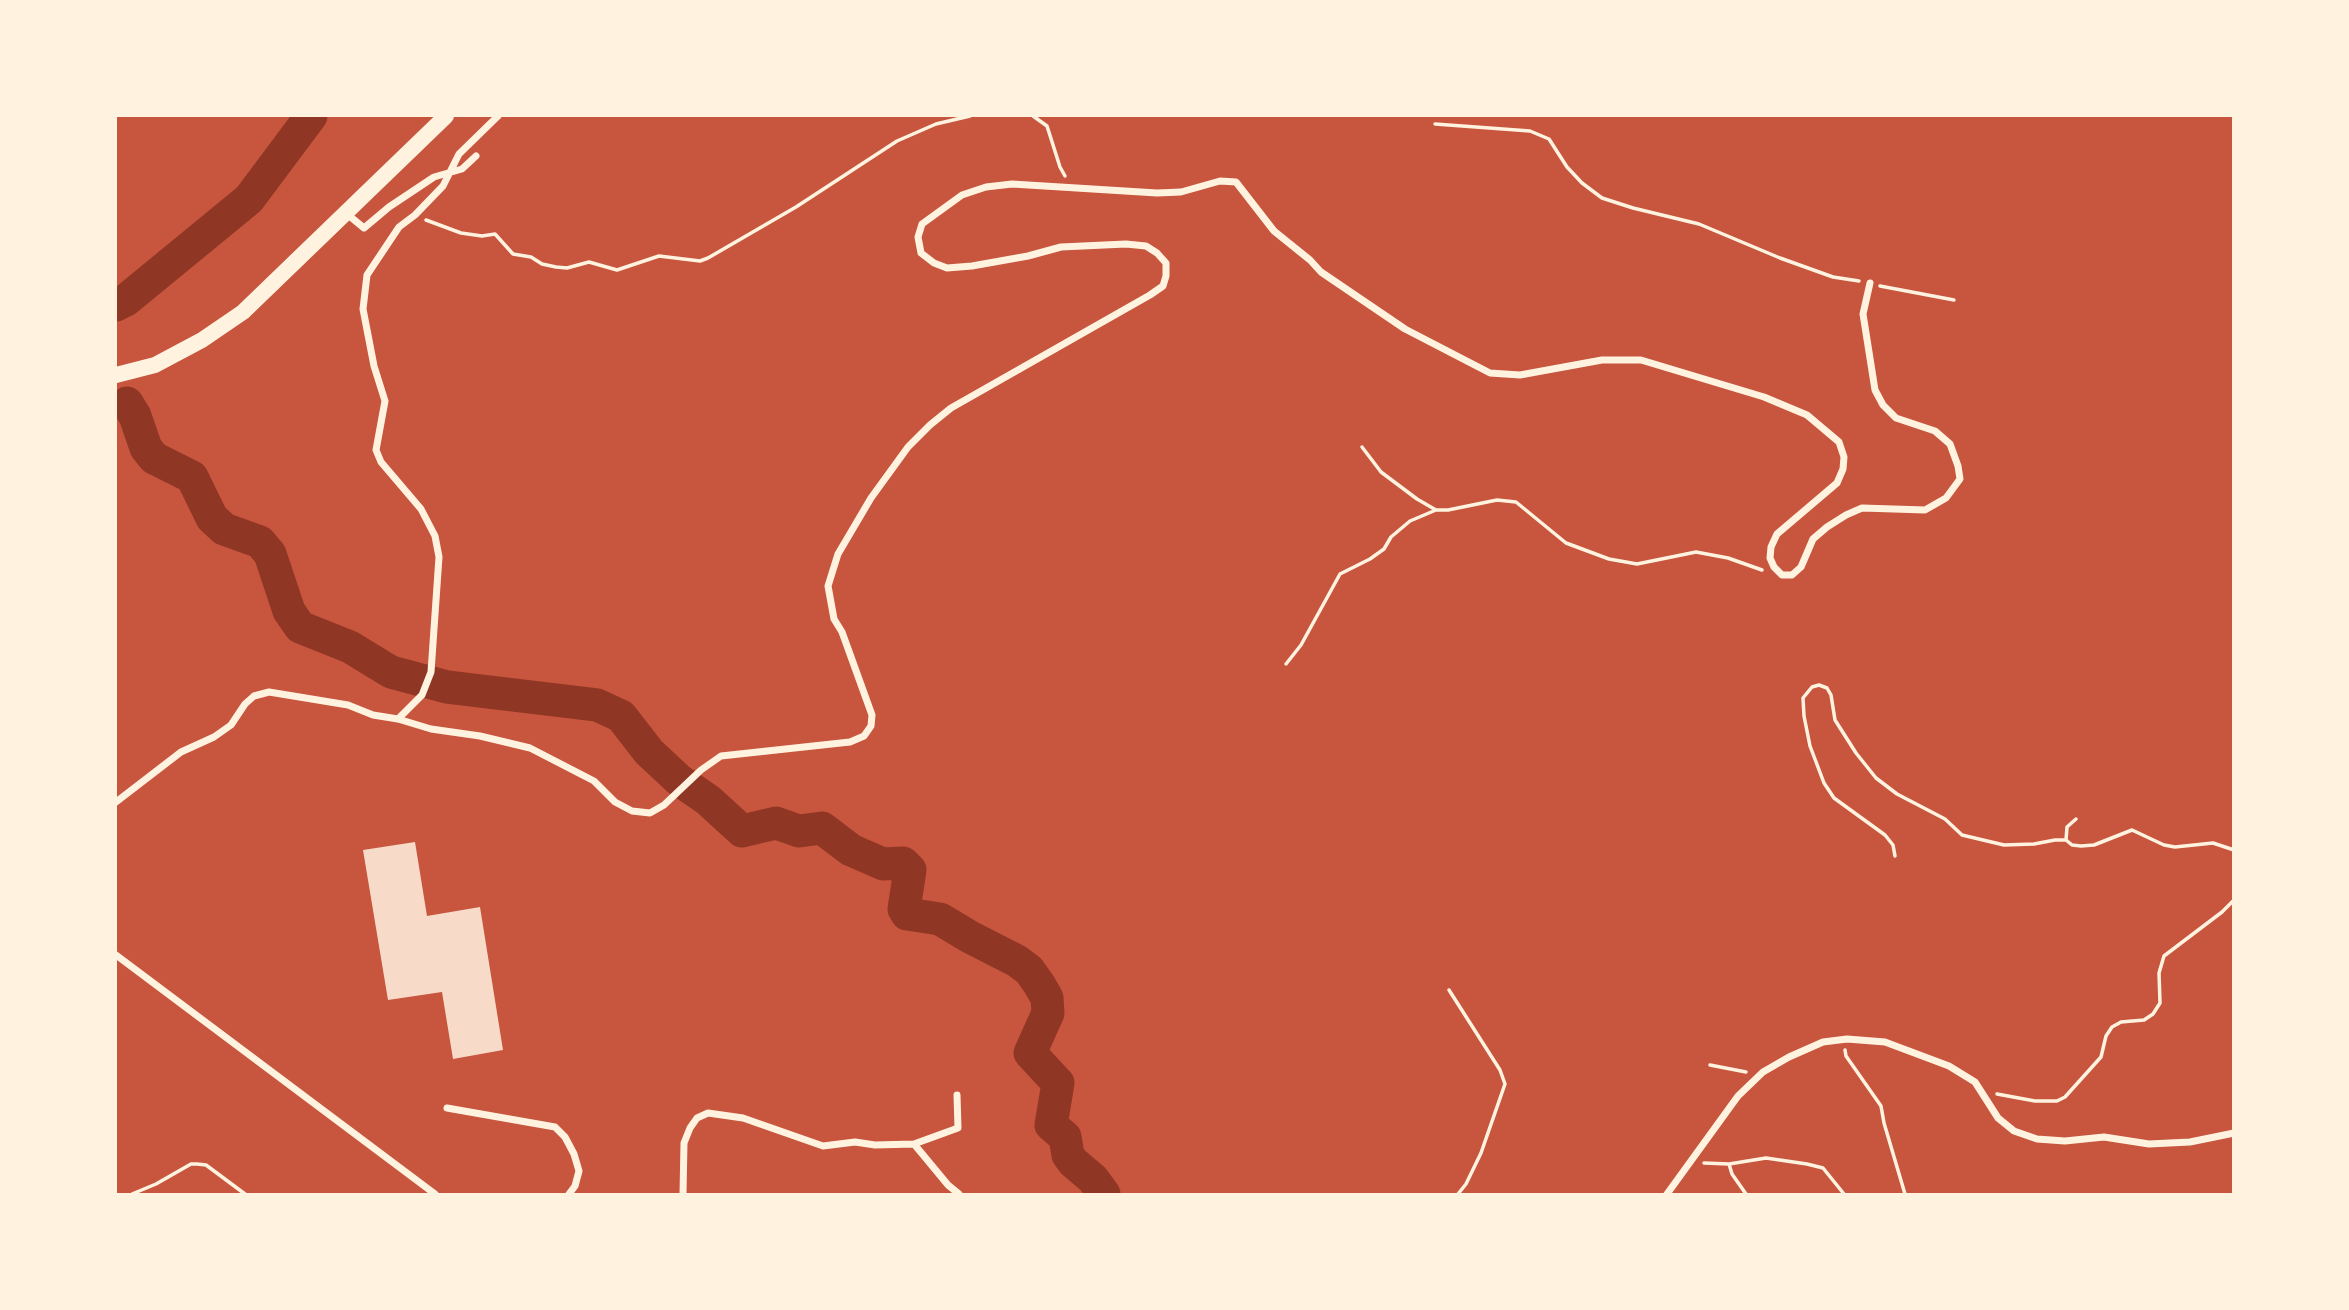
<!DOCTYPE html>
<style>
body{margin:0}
#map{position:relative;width:2349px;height:1310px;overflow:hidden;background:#c8553d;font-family:"Space Grotesk",sans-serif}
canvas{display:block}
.frame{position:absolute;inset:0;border:117px solid #fff3e0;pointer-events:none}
</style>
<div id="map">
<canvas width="2349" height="1310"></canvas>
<div class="frame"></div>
</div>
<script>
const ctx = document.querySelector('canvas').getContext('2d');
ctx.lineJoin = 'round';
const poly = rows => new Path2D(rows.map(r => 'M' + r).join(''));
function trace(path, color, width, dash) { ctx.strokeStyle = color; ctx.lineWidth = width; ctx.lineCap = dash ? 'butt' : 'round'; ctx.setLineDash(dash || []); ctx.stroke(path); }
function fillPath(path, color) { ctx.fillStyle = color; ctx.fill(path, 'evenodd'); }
trace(poly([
 [116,305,126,300,249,199,311,116],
 [127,403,135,416,146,448,154,458,192,477,212,518,224,529,260,542,270,554,289,611,300,627,350,647,391,672,447,687,597,705,621,716,649,752,679,780,708,800,742,831,776,823,799,831,822,828,851,850,883,864,903,863,910,870,904,909,907,914,940,919,970,937,1017,961,1029,970,1039,984,1047,998,1048,1013,1030,1053,1058,1083,1051,1125,1065,1137,1068,1155,1073,1162,1093,1179,1104,1194]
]), '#8f3625', 33);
fillPath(poly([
 [415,842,427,916,480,907,503,1050,453,1059,442,992,388,1000,363,850]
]), '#f7dbc8');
trace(poly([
 [1033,116,1047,126,1060,167,1065,176],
 [1435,124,1530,131,1549,139,1567,167,1582,183,1602,198,1633,208,1699,224,1780,258,1833,277,1859,281],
 [426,220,461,233,482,236,495,234,513,254,531,257,542,264,556,267,567,268,589,262,617,270,659,256,700,261,708,258,796,207,897,141,936,124,970,116],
 [1880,286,1954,300],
 [1362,447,1381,472,1417,499,1436,510],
 [1286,664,1301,645,1340,574,1370,559,1384,549,1391,537,1410,521,1436,510,1448,510,1497,500,1516,502,1566,543,1609,559,1637,564,1696,552,1728,558,1762,570],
 [2066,840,2067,827,2076,819],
 [1895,856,1893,845,1885,835,1834,798,1824,783,1810,746,1804,716,1803,698,1812,687,1819,685,1827,688,1831,695,1835,720,1856,753,1876,778,1897,794,1945,819,1962,835,2004,845,2034,844,2055,840,2066,840,2072,845,2081,846,2094,845,2132,830,2164,845,2175,847,2213,843,2234,850],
 [1449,990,1500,1070,1505,1084,1481,1153,1466,1184,1458,1194],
 [1845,1050,1846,1056,1881,1106,1884,1123,1905,1194],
 [1710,1065,1746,1072],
 [1997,1094,2035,1101,2057,1101,2065,1097,2101,1057,2106,1036,2112,1027,2121,1022,2144,1020,2153,1014,2160,1003,2159,973,2164,956,2222,912,2234,900],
 [1704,1163,1729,1164,1766,1158,1807,1164,1823,1168,1844,1194],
 [1729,1164,1732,1174,1746,1194],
 [132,1194,156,1184,191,1164,197,1164,206,1165,245,1194]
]), '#fff3e0', 3.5);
trace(poly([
 [347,214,364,228,389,207,434,177,462,169,476,156],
 [398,719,422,695,431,672,439,557,435,536,421,509,381,462,376,450,385,401,374,366,363,309,367,275,399,227,415,215,443,186,459,154,498,116],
 [116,802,181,752,214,737,231,725,245,704,254,696,269,692,348,705,373,715,398,719,431,729,480,736,530,748,594,781,615,802,632,811,650,813,664,805,701,770,721,756,850,742,864,736,871,726,872,715,842,632,834,619,828,586,838,554,871,498,908,447,930,425,951,408,1150,295,1163,286,1166,276,1166,263,1157,253,1146,246,1126,244,1061,247,1028,256,972,266,947,268,934,263,921,253,918,237,922,224,962,195,986,187,1012,184,1157,193,1181,192,1220,181,1236,182,1274,231,1310,260,1321,272,1405,329,1490,373,1520,375,1602,360,1641,360,1764,397,1807,415,1839,442,1844,457,1843,469,1837,483,1777,534,1771,547,1770,558,1774,567,1782,575,1792,575,1801,567,1813,539,1827,527,1846,515,1862,508,1925,510,1946,498,1960,479,1958,466,1950,444,1935,431,1896,418,1883,405,1875,390,1863,314,1870,283],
 [116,955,435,1194],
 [447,1108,555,1127,565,1137,574,1154,579,1171,575,1186,569,1194],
 [914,1144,958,1128,957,1095],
 [683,1194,684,1143,690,1128,697,1118,708,1113,743,1118,823,1146,855,1142,875,1145,914,1144,948,1185,959,1194],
 [1667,1194,1738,1096,1763,1072,1789,1057,1823,1042,1847,1039,1885,1042,1949,1066,1975,1082,1998,1118,2014,1131,2037,1139,2065,1141,2104,1137,2149,1144,2190,1142,2234,1133]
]), '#fff3e0', 7);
trace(poly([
 [116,375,155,365,202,340,243,312,446,116]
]), '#fff3e0', 16);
</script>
